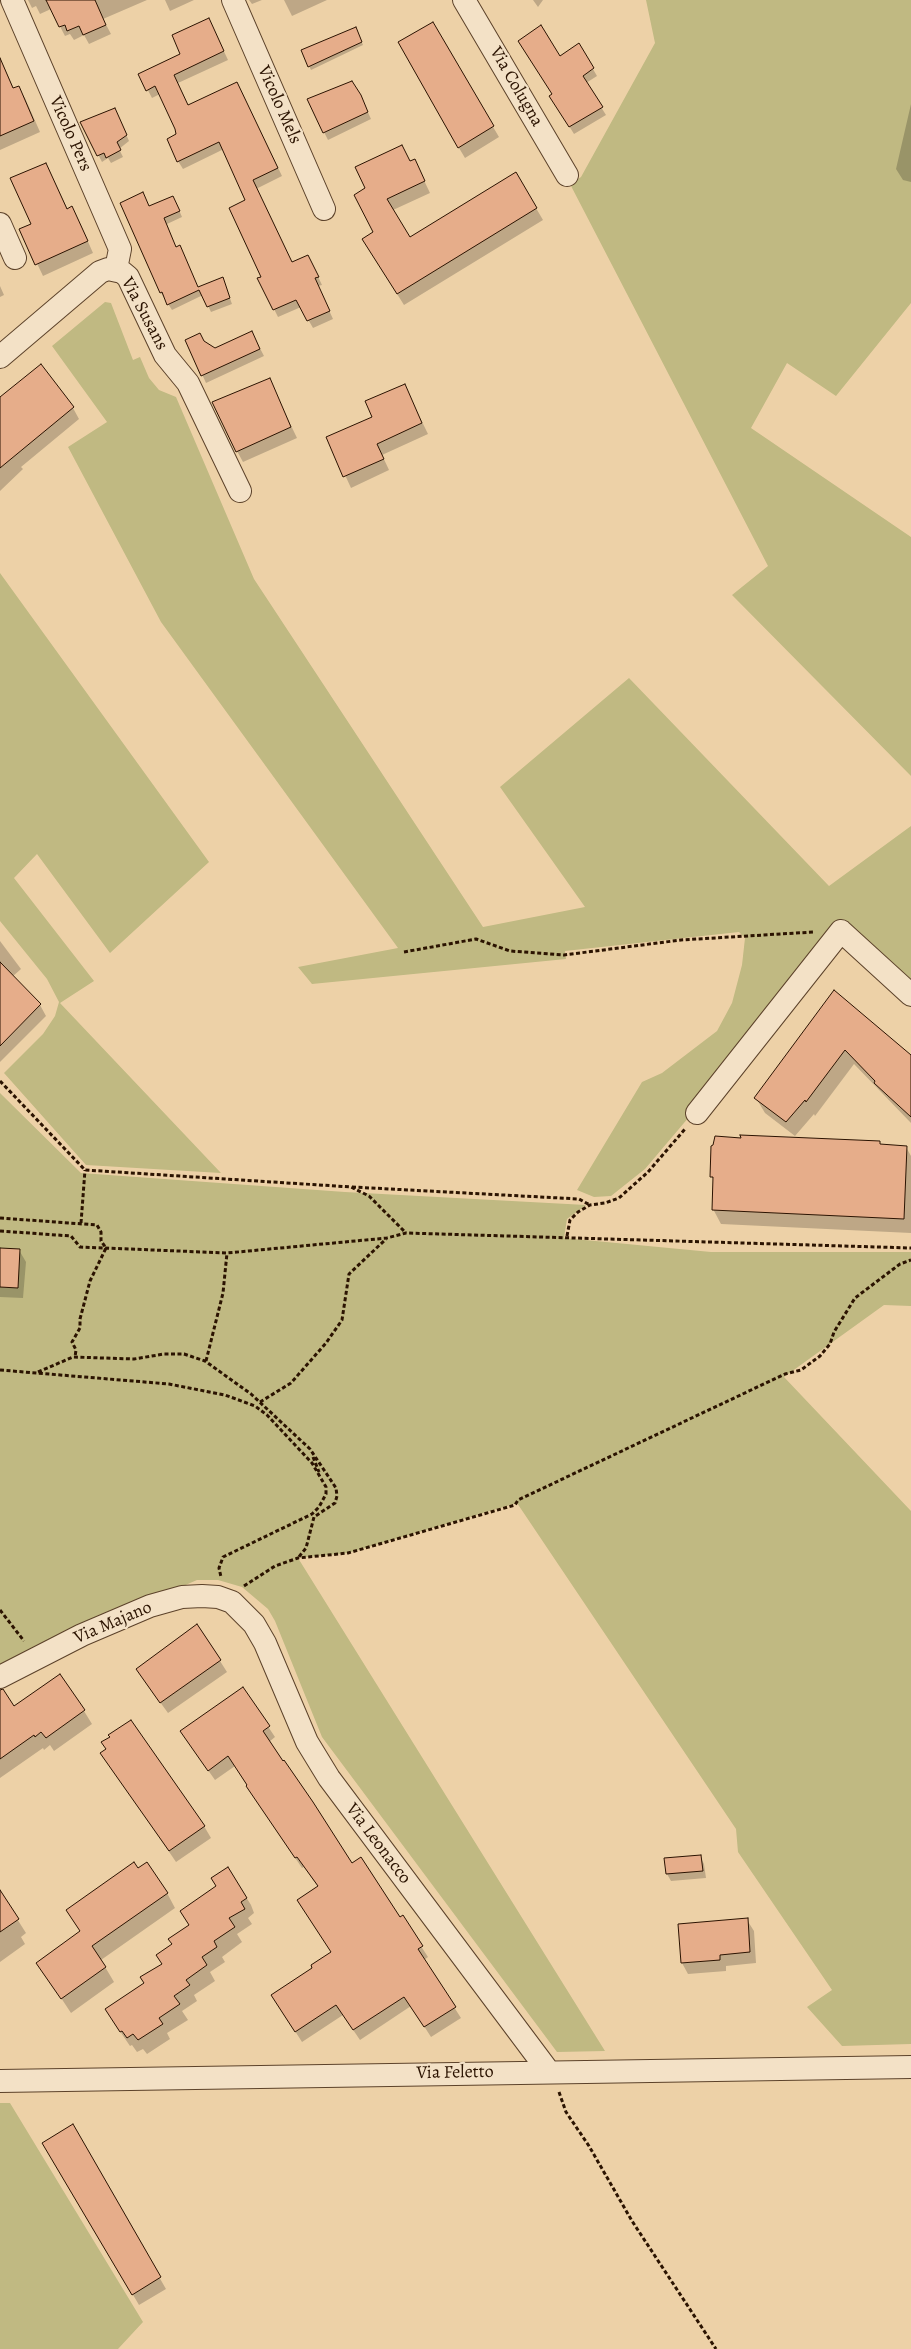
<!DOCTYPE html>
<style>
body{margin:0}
canvas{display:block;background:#edd1a7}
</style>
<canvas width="911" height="2349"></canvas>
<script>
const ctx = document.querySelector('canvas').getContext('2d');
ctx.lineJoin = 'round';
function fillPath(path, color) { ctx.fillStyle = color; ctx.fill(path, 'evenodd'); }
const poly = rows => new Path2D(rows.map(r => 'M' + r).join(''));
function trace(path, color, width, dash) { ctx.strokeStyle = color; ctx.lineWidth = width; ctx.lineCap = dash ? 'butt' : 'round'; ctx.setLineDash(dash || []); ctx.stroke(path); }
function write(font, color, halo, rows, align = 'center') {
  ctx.font = font + ' Alegreya,serif'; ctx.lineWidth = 4.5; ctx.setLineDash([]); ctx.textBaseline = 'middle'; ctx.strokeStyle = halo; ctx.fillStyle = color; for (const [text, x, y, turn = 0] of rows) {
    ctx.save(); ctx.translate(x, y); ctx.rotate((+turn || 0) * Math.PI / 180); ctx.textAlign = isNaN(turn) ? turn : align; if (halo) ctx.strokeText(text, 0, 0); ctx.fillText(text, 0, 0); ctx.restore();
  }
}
fillPath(poly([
 [646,0,911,0,911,303,836,396,787,363,751,428,911,537,911,776,732,595,768,566,570,184,581,177,655,43],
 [105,302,111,303,133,360,140,357,149,378,159,390,176,397,254,579,483,927,585,907,500,787,629,678,829,886,911,826,911,985,849,928,645,1169,611,1196,594,1197,577,1190,642,1082,662,1073,717,1031,732,1003,742,965,745,938,739,932,565,951,566,959,312,984,298,967,398,948,161,622,68,447,107,422,52,346],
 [0,573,209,862,110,953,37,854,14,878,94,981,60,1003,221,1173,86,1165,4,1073,43,1034,55,1016,59,1002,47,979,0,921],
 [0,1093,81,1173,345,1192,586,1205,567,1219,564,1238,711,1252,911,1252,911,1306,884,1305,784,1377,911,1511,911,2044,842,2046,807,2007,832,1990,738,1852,736,1829,517,1503,348,1553,298,1558,605,2051,557,2052,322,1737,275,1621,268,1609,242,1587,218,1580,197,1580,174,1590,0,1677],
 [0,2103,10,2103,143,2322,118,2349,0,2349]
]), '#c0b982');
fillPath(poly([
 [28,0,147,0,103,19,111,34,89,44,84,35,74,40,70,34,65,36,51,9,40,14,36,6,32,8],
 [165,0,194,0,170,11],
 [249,0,262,0,252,4],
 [284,0,327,0,292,16],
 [533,0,543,0,538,7],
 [432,24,499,137,465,158,437,111,439,110],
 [213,28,228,60,178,83,189,107,237,83,241,91,282,176,256,189,292,264,312,264,322,285,318,286,333,319,313,328,301,307,278,317,274,309,262,277,247,201,224,149,183,169,178,161,178,135,160,94,152,98,140,75,182,54],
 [357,31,363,45,311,70,302,50],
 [579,45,597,76,586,83,606,115,574,134,555,103,560,57],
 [0,58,14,89,18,87,25,98,40,132,0,150],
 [360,95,371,119,328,140,324,132],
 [911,104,911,182,903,180,896,169],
 [118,116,129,141,119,149,123,157,111,163,108,158,102,162,82,123],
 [410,162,420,172,430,193,393,210,410,238,516,174,543,220,404,305,370,251,374,233,367,188],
 [46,164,68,210,72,208,78,219,93,253,43,276,21,230,32,225],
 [176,203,182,217,167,224,176,248,198,288,223,279,232,304,211,312,203,295,172,310,161,293,150,207],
 [0,286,4,295,0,297],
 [252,333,264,356,206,383,187,341,205,343,215,350],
 [269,380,297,438,243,462,237,451],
 [404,385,428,434,382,455,389,470,351,488,328,438,374,417],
 [0,399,73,408,79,419,21,467,23,469,0,491],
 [0,941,21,969,12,977,40,1005,46,1016,0,1062],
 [834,992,911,1057,911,1123,854,1064,815,1116,814,1114,795,1136,765,1113,756,1098],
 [879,1143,881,1145,906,1147,911,1156,911,1233,721,1224,713,1209,714,1181,712,1177],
 [0,1249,19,1250,26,1262,23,1298,0,1297],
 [220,1661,227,1672,168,1713,144,1680],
 [243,1689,275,1737,269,1742,352,1864,399,1919,402,1917,428,1957,424,1960,461,2018,431,2037,411,2006,360,2040,343,2015,302,2042,279,2006,314,1968,332,1953,318,1887,304,1867,302,1868,254,1797,235,1766,215,1780,188,1742],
 [0,1706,84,1711,92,1724,54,1751,50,1745,44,1750,43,1748,0,1778],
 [102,1753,204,1826,211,1838,176,1862],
 [700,1856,704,1864,706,1878,671,1881,667,1874,665,1859],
 [228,1868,251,1905,254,1913,248,1918,252,1924,237,1934,242,1942,222,1957,225,1962,210,1972,215,1981,194,1995,197,2001,182,2011,188,2020,167,2033,170,2039,147,2054,143,2049,137,2052,132,2045,130,2046,115,2024,145,1984,163,1964,173,1944,190,1925,218,1887],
 [138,1870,167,1893,175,1908,101,1960,114,1982,71,2013,38,1963,81,1932,68,1911],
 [0,1892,26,1933,21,1937,25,1944,0,1962],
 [747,1920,754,1931,756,1963,726,1966,726,1971,688,1974,682,1963],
 [72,2126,166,2289,139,2305,44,2143]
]), '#0003');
const building = poly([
 [46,0,95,0,106,25,83,35,79,26,67,31,65,25,59,27,46,0],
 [209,18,224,51,174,75,188,105,237,82,278,168,253,180,292,262,308,255,319,277,315,278,330,311,307,321,296,300,273,310,257,278,261,277,229,208,245,200,219,142,177,162,167,139,176,134,175,129,155,86,146,91,138,74,180,54,172,35,209,18],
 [433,22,494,126,458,148,398,42,433,22],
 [541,25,560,56,579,43,594,68,583,76,603,107,569,127,549,96,552,94,518,41,541,25],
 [356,27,362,42,308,67,301,50,356,27],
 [0,58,13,88,19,86,34,121,0,136,0,58],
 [352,81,361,95,368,112,323,133,307,99,352,81],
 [115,108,127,135,117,142,121,150,106,158,104,153,97,156,80,122,115,108],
 [402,145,410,161,415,159,425,181,387,199,410,237,516,172,537,208,397,294,362,239,373,232,354,195,365,188,355,167,402,145],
 [46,163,67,209,72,206,88,241,35,265,19,229,31,224,10,178,46,163],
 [143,192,149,206,173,196,180,211,164,218,176,247,180,245,198,287,223,277,230,298,207,307,199,290,167,305,162,292,160,293,120,203,143,192],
 [252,331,260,349,201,376,185,340,200,333,204,341,215,348,252,331],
 [41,364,74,407,0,468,0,397,41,364],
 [270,378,291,427,236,452,212,402,270,378],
 [405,384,422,423,377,444,384,459,343,477,326,437,372,417,365,401,405,384],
 [0,962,41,1004,0,1046,0,962],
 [834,990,911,1055,911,1117,874,1083,875,1081,845,1050,806,1102,805,1100,786,1122,754,1098,834,990],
 [740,1135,880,1141,880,1144,907,1146,904,1219,712,1210,713,1177,710,1177,711,1146,713,1145,715,1136,741,1138,740,1135],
 [0,1248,20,1249,18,1288,0,1287,0,1248],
 [197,1624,221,1660,160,1703,136,1669,197,1624],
 [60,1674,85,1710,46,1738,41,1732,35,1737,34,1735,0,1759,0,1690,3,1689,14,1706,60,1674],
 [243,1687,270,1726,263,1731,283,1761,284,1760,313,1802,352,1863,361,1857,400,1917,403,1915,423,1946,418,1949,456,2007,424,2027,404,1997,353,2030,336,2005,295,2032,271,1995,312,1968,311,1965,331,1952,297,1900,318,1886,297,1857,295,1858,246,1786,247,1785,228,1756,208,1771,180,1731,243,1687],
 [131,1720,205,1826,169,1851,100,1753,106,1749,101,1742,110,1737,108,1735,131,1720],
 [701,1855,703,1871,666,1874,664,1858,701,1855],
 [134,1862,138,1868,147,1862,168,1893,92,1946,106,1967,61,1999,36,1963,80,1931,66,1910,134,1862],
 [228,1867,247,1898,241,1902,245,1909,229,1918,235,1927,214,1941,217,1947,202,1957,207,1965,186,1980,190,1985,174,1996,180,2004,159,2018,163,2024,138,2040,133,2034,127,2038,122,2031,120,2032,105,2009,144,1983,140,1977,162,1964,156,1955,172,1944,168,1939,189,1925,180,1911,216,1886,211,1878,228,1867],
 [0,1890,19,1919,0,1932,0,1890],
 [748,1918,750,1952,720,1955,720,1960,681,1963,678,1924,748,1918],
 [73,2124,161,2277,132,2295,42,2143,73,2124]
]);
fillPath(building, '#e6ad8a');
trace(building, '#2b1301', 1);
const minor = poly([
 [12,0,120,249,116,269],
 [233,0,324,209],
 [464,0,567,175],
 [0,224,15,258],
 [0,357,100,272,108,269,122,272,128,277,165,355,188,383,240,491],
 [697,1113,841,931,911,995],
 [0,1677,82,1635,150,1606,182,1597,202,1596,218,1597,232,1602,254,1624,265,1643,307,1742,329,1778,549,2072],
 [0,2081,911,2067]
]);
trace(minor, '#5c422a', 24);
trace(poly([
 [404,952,476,939,510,951,564,955,681,940,813,932],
 [0,1081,85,1170,351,1187,369,1196,406,1233],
 [352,1187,579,1199,590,1205],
 [0,1218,97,1225,101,1232,101,1241,106,1248,90,1281,80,1319,80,1328,72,1342,76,1350,75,1357],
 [81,1223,85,1170],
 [0,1231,71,1236,80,1247,227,1253,387,1238,406,1233,911,1248],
 [567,1236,570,1220,578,1212,590,1205,605,1203,619,1198,648,1172,685,1129],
 [206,1361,223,1293,227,1253],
 [0,1370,169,1384,225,1395,255,1406,267,1415,312,1463,326,1487,326,1494,319,1507,312,1514,223,1557,219,1568,221,1577],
 [38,1372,73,1357,134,1359,164,1354,184,1354,205,1361,251,1394,310,1449,336,1488,337,1496,335,1503,314,1517,306,1548,298,1558],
 [260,1402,291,1383,326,1343,342,1320,349,1274,386,1239],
 [313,1457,319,1472],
 [244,1586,275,1566,298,1558,348,1553,515,1505,518,1500,785,1374,801,1370,820,1356,830,1344,834,1332,855,1298,900,1264,911,1260],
 [0,1610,24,1641],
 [559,2092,566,2112,589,2146,632,2221,716,2349]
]), '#2b1301', 3, [4, 2.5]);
trace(minor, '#f3e1c6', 22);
write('18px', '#2b1301', '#f3e1c6', [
 ["Via Colugna",516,87,60],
 ["Vicolo Mels",279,105,66],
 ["Vicolo Pers",70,134,66],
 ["Via Susans",144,314,62],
 ["Via Majano",113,1623,-23],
 ["Via Leonacco",378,1844,53],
 ["Via Feletto",455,2073,-1]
]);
</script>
